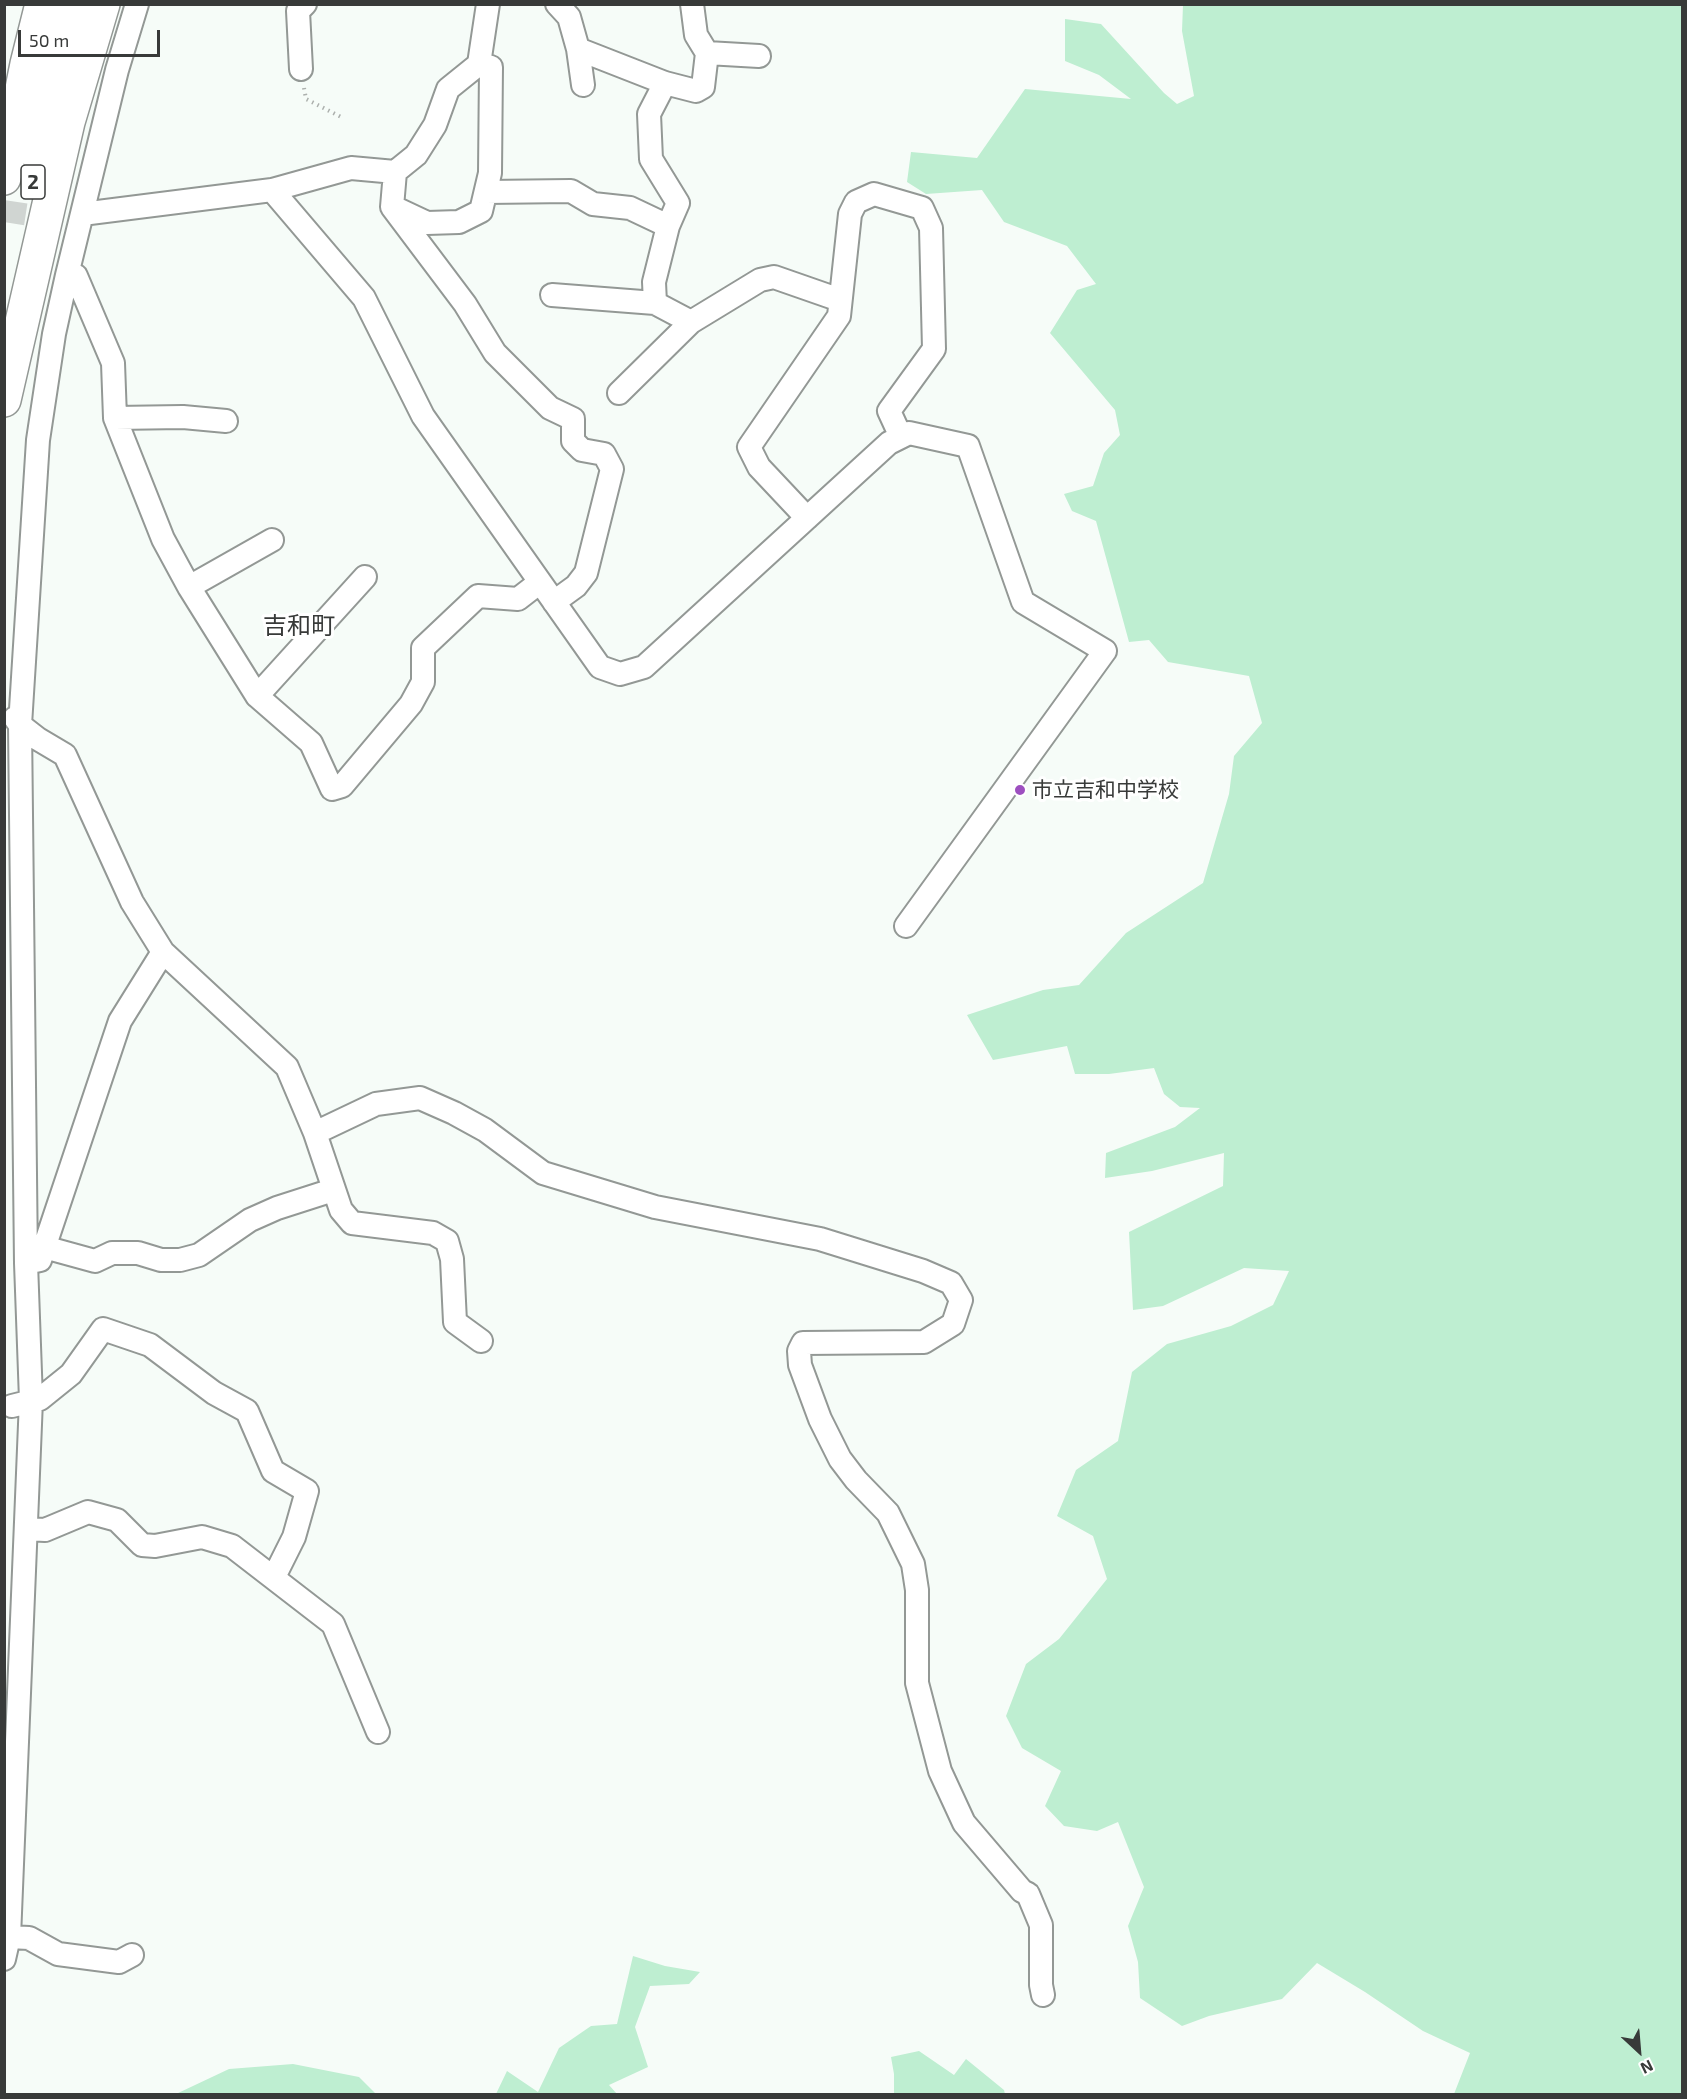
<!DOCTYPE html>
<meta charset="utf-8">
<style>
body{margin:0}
#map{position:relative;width:1687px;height:2099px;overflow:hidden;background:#f6fcf8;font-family:"Exo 2",sans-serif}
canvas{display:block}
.frame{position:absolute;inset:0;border:6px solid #383a39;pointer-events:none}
.north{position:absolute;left:1609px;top:2021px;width:60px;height:60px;-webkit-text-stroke:4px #fff;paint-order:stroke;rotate:154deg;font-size:16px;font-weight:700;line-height:24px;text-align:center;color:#383a39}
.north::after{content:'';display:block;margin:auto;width:21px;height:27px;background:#383a39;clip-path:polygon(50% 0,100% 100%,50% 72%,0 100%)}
.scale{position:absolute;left:18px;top:30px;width:142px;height:27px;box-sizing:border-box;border:3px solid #383a39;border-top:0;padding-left:8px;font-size:18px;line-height:21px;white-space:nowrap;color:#383a39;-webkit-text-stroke:4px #fff;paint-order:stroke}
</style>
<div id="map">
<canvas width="1687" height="2099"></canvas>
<div class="frame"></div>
<div class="north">N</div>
<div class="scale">50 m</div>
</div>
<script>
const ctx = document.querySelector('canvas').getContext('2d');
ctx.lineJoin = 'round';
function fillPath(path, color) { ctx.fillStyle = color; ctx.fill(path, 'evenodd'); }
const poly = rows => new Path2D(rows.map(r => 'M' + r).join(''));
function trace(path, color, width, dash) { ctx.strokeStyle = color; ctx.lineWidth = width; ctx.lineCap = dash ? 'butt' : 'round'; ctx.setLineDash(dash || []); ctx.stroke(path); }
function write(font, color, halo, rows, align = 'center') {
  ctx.font = font + ' "Exo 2","Noto Sans JP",sans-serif'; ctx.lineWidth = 6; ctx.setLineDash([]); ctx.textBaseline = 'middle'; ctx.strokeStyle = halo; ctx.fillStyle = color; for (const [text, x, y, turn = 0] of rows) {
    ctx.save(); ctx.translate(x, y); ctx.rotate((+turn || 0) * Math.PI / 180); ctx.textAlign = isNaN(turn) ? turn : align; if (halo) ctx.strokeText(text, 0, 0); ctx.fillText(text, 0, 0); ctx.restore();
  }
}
fillPath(poly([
 [1183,5,1682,5,1682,2094,1454,2094,1470,2053,1423,2031,1365,1992,1317,1963,1282,1999,1209,2016,1182,2026,1140,1998,1138,1962,1128,1926,1144,1887,1118,1822,1097,1831,1064,1826,1045,1806,1061,1771,1022,1748,1006,1716,1026,1664,1059,1639,1107,1579,1093,1536,1057,1516,1076,1470,1118,1441,1132,1372,1167,1344,1231,1326,1273,1305,1289,1271,1244,1268,1163,1306,1133,1310,1129,1232,1223,1186,1224,1153,1152,1171,1105,1178,1106,1153,1175,1127,1200,1108,1180,1107,1164,1094,1154,1068,1109,1074,1075,1074,1067,1046,993,1060,967,1015,1043,990,1079,985,1126,933,1203,883,1229,794,1234,756,1262,723,1249,676,1168,662,1149,640,1129,642,1096,521,1072,511,1064,494,1093,486,1104,453,1120,435,1115,410,1050,333,1077,290,1096,284,1067,246,1004,222,982,190,926,194,907,182,911,152,977,158,1025,89,1131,99,1099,75,1065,61,1065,19,1101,24,1164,93,1177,104,1194,96,1182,31],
 [633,1956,665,1966,700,1972,689,1984,650,1986,635,2027,648,2067,609,2085,617,2094,496,2094,507,2071,538,2092,559,2048,591,2026,617,2024],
 [919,2051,954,2075,966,2059,1004,2090,1005,2094,894,2094,894,2074,891,2057],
 [293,2064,359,2077,376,2094,176,2094,229,2069]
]), '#beeed1');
trace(poly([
 [4,211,63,220]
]), '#d0d5d2', 22, [22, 11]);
const minor = poly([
 [488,4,479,64,448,89,435,125,416,155,395,172,392,207,465,304,495,353,550,408,573,419,573,441,582,450,604,454,612,469,586,573,576,586,554,602],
 [557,4,569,17,578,49,583,85],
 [692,4,696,35,707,53],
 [578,49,665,83,696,91,703,87,707,53,759,56],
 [301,69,298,11,305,4],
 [665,83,649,114,651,159,678,203,668,226,654,282,655,303,691,322,760,280,774,277,840,300],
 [272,190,364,298,423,416,600,667,620,674,644,667,889,443,909,433,968,446,1023,602,1105,651,906,926],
 [486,192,571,191,593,204,630,208,668,226],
 [393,207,427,223,459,222,481,211,490,173,491,67,479,64],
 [82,214,272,190,351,168,395,172],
 [67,275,76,276,113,363,115,418,163,539,189,587,257,696,311,743,332,789,342,786,411,704,423,682,423,648,478,596,518,599,540,582],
 [552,295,655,303],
 [619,393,691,322],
 [115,418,183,417,226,421],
 [807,518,759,467,749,447,839,316,850,214,856,202,874,194,922,208,931,228,934,349,889,411,901,437],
 [189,587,272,540],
 [257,696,365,577],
 [15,718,20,725,38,739,65,755,132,902,163,952,287,1067,315,1133,341,1210,352,1223,433,1233,447,1241,452,1259,455,1322,481,1341],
 [315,1133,376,1104,420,1098,454,1113,485,1130,543,1173,655,1207,820,1239,923,1271,951,1283,961,1300,953,1324,924,1342,803,1343,799,1351,800,1365,820,1419,840,1459,856,1480,888,1513,913,1564,917,1590,917,1683,940,1771,964,1823,1022,1891,1028,1894,1041,1925,1041,1985,1043,1995],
 [44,1247,95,1261,112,1253,138,1253,161,1260,180,1260,199,1255,250,1220,277,1208,333,1190],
 [26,1263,40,1260,120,1021,163,952],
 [12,1406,40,1399,71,1374,103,1329,150,1345,214,1393,247,1411,273,1471,307,1491,294,1537,274,1577],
 [26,1529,45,1530,88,1512,117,1520,142,1545,155,1546,202,1537,232,1546,333,1624,378,1732],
 [9,1937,29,1938,58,1954,119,1962,132,1955],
 [4,1959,9,1937,31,1400,26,1263,20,725,38,440,54,334,67,275,117,70,137,4]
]);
const highway = poly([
 [38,155,55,71,73,4],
 [4,178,27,64,42,4],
 [4,400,68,122,103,4]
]);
trace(minor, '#939895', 26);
trace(highway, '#939895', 36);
trace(poly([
 [304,88,306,99,341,117]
]), '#acb0ad', 4, [1.5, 4.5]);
trace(minor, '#fff', 22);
trace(highway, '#fff', 33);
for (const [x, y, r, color] of [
 [1020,790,6,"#9d4fc0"]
]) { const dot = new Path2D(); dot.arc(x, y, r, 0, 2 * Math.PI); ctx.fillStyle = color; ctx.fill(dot); trace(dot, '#fff', 2); }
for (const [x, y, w] of [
 [33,182,24]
]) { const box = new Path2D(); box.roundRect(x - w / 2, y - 17, w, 34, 4.5); ctx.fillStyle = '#fff'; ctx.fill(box); trace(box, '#383a39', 1.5); }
write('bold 20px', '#383a39', null, [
 ["2",33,182]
]);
write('21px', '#383a39', '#fff', [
 ["市立吉和中学校",1032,790]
], 'left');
write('24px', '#383a39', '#fff', [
 ["吉和町",299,626]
]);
</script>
